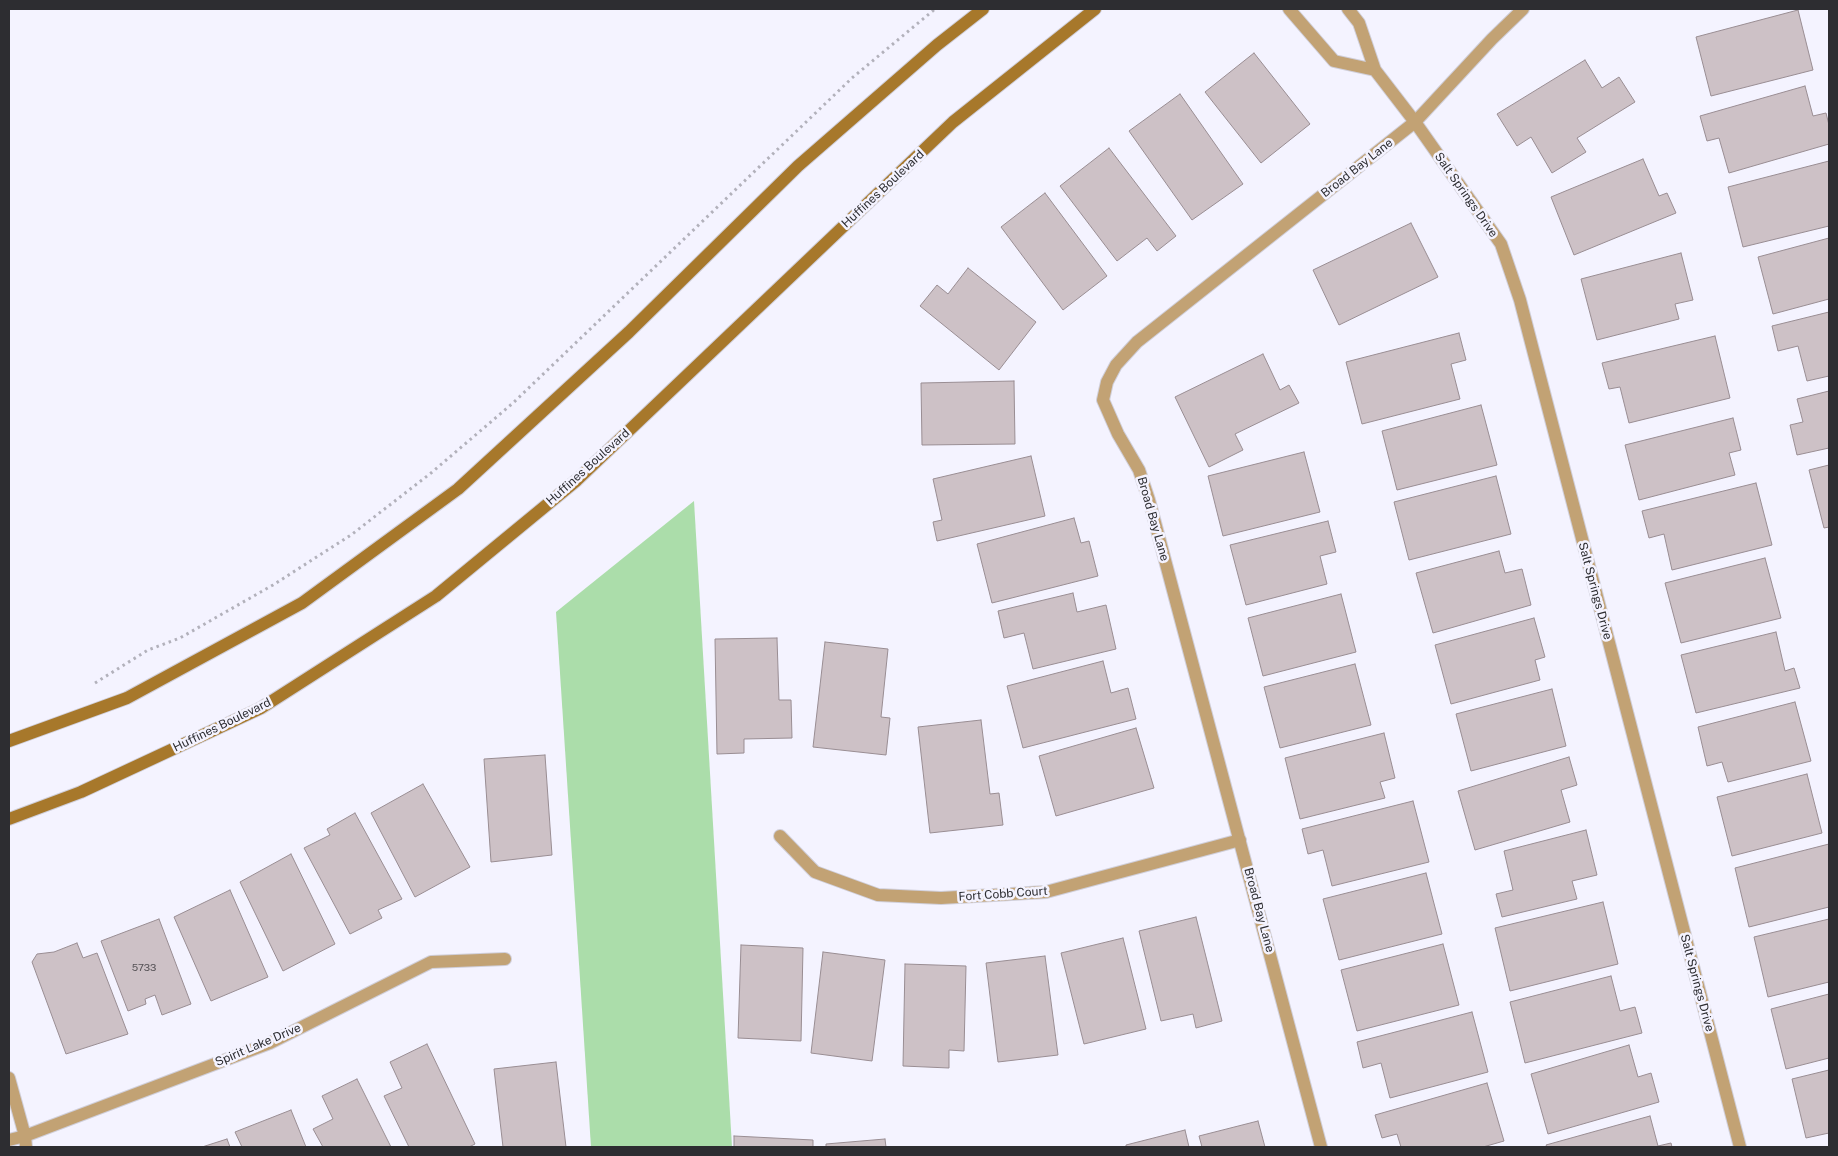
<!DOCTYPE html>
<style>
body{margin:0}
#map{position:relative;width:1838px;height:1156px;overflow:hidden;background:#f4f3ff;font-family:"Public Sans",sans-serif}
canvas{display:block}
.frame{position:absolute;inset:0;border:10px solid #2d2d31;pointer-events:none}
</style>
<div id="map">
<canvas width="1838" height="1156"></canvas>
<div class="frame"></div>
</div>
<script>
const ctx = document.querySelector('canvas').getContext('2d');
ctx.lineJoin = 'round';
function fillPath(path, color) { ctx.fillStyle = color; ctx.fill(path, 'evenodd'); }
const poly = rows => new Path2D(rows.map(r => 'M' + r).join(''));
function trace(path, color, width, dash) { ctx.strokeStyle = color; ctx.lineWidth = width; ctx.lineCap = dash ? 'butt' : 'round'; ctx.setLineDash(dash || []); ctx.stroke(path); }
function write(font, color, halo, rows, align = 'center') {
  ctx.font = font + ' "Public Sans",sans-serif'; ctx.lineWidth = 5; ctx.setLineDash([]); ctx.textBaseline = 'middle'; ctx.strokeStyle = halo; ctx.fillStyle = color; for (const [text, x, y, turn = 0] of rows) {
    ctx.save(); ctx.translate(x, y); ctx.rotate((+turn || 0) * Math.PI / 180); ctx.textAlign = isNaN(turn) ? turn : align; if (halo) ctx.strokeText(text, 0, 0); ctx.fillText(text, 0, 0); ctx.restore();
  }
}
fillPath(poly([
 [694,501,732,1147,591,1147,556,612]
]), '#abddaa');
const building = poly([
 [1798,10,1813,70,1711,96,1696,37,1798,10],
 [1254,53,1310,124,1261,163,1205,92,1254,53],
 [1585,60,1602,88,1619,77,1635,102,1577,138,1586,152,1552,173,1531,137,1517,146,1497,114,1585,60],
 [1805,86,1813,116,1826,113,1829,125,1829,144,1729,173,1719,138,1707,141,1700,116,1805,86],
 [1180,94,1243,184,1192,220,1129,131,1180,94],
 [1109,148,1176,236,1157,251,1147,238,1117,261,1060,186,1109,148],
 [1643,159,1659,196,1667,193,1676,213,1574,255,1551,197,1643,159],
 [1829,161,1829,226,1743,247,1728,187,1829,161],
 [1045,193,1107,276,1063,310,1001,227,1045,193],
 [1411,223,1438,277,1339,325,1313,270,1411,223],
 [1829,238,1829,299,1773,314,1758,257,1829,238],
 [1681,253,1693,300,1675,304,1679,319,1597,340,1581,279,1681,253],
 [968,268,1036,322,999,370,920,306,937,285,948,294,968,268],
 [1829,312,1829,376,1807,381,1798,346,1778,351,1772,326,1829,312],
 [1459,333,1466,360,1451,364,1460,399,1362,424,1346,362,1459,333],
 [1715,336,1730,398,1629,423,1620,387,1609,389,1602,363,1715,336],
 [1263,354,1280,390,1289,385,1299,403,1235,434,1243,450,1209,467,1175,397,1263,354],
 [1014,381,1015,444,922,445,921,383,1014,381],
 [1829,391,1829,448,1797,455,1790,425,1803,422,1797,399,1829,391],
 [1481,405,1497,465,1397,490,1382,431,1481,405],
 [1733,418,1741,450,1729,453,1735,475,1639,500,1625,445,1733,418],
 [1304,452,1320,512,1223,536,1208,476,1304,452],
 [1031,456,1045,516,937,541,933,522,942,520,933,479,1031,456],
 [1829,465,1829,527,1824,528,1809,470,1829,465],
 [1496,476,1511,534,1409,560,1394,502,1496,476],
 [1756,483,1772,545,1672,570,1664,534,1649,538,1642,511,1756,483],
 [1074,518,1081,543,1089,541,1098,576,992,603,977,544,1074,518],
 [1328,521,1336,552,1320,556,1327,584,1246,605,1230,545,1328,521],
 [1499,551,1505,573,1522,569,1531,605,1433,633,1416,573,1499,551],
 [1765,558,1781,618,1681,643,1665,583,1765,558],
 [1073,593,1077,612,1106,605,1116,649,1033,669,1024,633,1004,638,998,611,1073,593],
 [1341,594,1356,652,1263,676,1248,618,1341,594],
 [1534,618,1545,657,1535,660,1540,680,1451,704,1435,645,1534,618],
 [1776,632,1785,671,1794,668,1800,688,1696,713,1681,655,1776,632],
 [777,638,779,700,791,700,792,738,744,739,744,753,717,754,715,639,777,638],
 [825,642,888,649,881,717,890,718,886,755,813,747,825,642],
 [1103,661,1111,693,1128,688,1136,719,1023,748,1007,686,1103,661],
 [1355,664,1371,725,1280,748,1264,687,1355,664],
 [1552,689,1566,746,1471,771,1456,714,1552,689],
 [1795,702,1811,761,1728,782,1722,762,1707,766,1698,727,1795,702],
 [981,720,990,794,999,793,1003,825,930,833,918,727,981,720],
 [1136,728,1154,788,1056,816,1039,756,1136,728],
 [1384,733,1395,778,1380,782,1385,798,1300,819,1285,758,1384,733],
 [545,755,552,855,491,862,484,759,545,755],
 [1569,757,1577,785,1561,790,1570,822,1475,850,1458,791,1569,757],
 [1807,774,1822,833,1732,856,1717,797,1807,774],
 [423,784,470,867,415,897,371,813,423,784],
 [1413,801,1429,862,1332,886,1323,850,1308,854,1302,829,1413,801],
 [355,813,402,899,378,910,382,918,350,934,304,848,330,835,327,829,355,813],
 [1586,830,1597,875,1572,881,1577,899,1502,917,1496,894,1513,890,1504,851,1586,830],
 [1829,844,1829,907,1749,927,1735,868,1829,844],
 [291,854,335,944,283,971,240,882,291,854],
 [1426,873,1442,934,1339,960,1323,899,1426,873],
 [230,890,268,977,211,1001,174,917,230,890],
 [1603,902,1618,964,1510,991,1495,928,1603,902],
 [1196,917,1222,1021,1196,1028,1193,1014,1161,1021,1139,931,1196,917],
 [159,919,191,1004,162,1015,155,995,145,999,146,1004,128,1011,101,941,159,919],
 [1829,919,1829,982,1768,997,1754,937,1829,919],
 [1123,938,1146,1029,1084,1044,1061,953,1123,938],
 [77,943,83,958,97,953,128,1034,66,1054,32,962,37,954,54,952,77,943],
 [1443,944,1459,1005,1357,1031,1341,970,1443,944],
 [741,945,803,948,801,1041,738,1038,741,945],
 [823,952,885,960,872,1061,811,1053,823,952],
 [1045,956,1058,1055,998,1062,986,963,1045,956],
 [905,964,966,966,964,1051,949,1050,949,1068,903,1066,905,964],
 [1611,976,1620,1011,1635,1007,1642,1033,1525,1063,1510,1002,1611,976],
 [1829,994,1829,1058,1786,1069,1771,1009,1829,994],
 [1472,1012,1488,1072,1390,1098,1381,1063,1363,1068,1357,1042,1472,1012],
 [427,1044,475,1144,469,1147,409,1147,384,1096,402,1088,390,1062,427,1044],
 [1629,1045,1638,1077,1651,1073,1659,1102,1548,1134,1531,1074,1629,1045],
 [556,1062,566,1147,503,1147,494,1069,556,1062],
 [1829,1070,1829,1133,1806,1138,1792,1079,1829,1070],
 [357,1079,391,1147,323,1147,313,1129,333,1119,322,1096,357,1079],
 [1487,1083,1504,1141,1483,1147,1401,1147,1397,1134,1382,1138,1375,1115,1487,1083],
 [291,1110,306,1147,242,1147,235,1132,291,1110],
 [1650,1116,1658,1146,1671,1143,1672,1147,1547,1147,1546,1145,1650,1116],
 [1258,1121,1265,1147,1202,1147,1199,1136,1258,1121],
 [1185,1130,1189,1147,1126,1147,1126,1145,1185,1130],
 [734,1136,813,1140,813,1147,734,1147,734,1136],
 [227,1139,230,1147,202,1147,227,1139],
 [885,1139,886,1147,826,1147,826,1144,885,1139]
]);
fillPath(building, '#cdc1c6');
trace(building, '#998d93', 1);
const street = poly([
 [1289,9,1334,61,1375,70],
 [1348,9,1359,23,1375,70,1415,122,1501,244,1520,300,1533,350,1740,1147],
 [780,836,815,872,878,895,941,898,1046,892,1240,840],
 [9,1078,25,1136,26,1147],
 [9,1140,25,1136,270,1043,431,962,505,959],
 [1321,1147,1149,500,1139,470,1118,434,1103,400,1107,382,1116,365,1137,342,1415,122,1492,39,1523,9]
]);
const secondary = poly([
 [9,741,127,698,302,603,458,489,629,332,798,166,937,45,983,9],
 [9,819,81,792,261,708,436,596,577,480,953,122,1095,9]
]);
trace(street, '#d0cfda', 14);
trace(secondary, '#d0cfda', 14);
trace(poly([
 [95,683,148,650,180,638,273,585,351,535,431,473,513,403,852,78,935,9]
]), '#b2b1bb', 3, [2.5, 4]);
trace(street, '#c2a274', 12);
trace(secondary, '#a7782b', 12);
write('10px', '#555256', null, [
 ["5733",144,968]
]);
write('12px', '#2d2d31', '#f4f3ff', [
 ["Broad Bay Lane",1357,168,-38],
 ["Huffines Boulevard",883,189,-43],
 ["Salt Springs Drive",1466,195,55],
 ["Huffines Boulevard",588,467,-42],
 ["Broad Bay Lane",1153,519,74],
 ["Salt Springs Drive",1595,591,75],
 ["Huffines Boulevard",222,725,-26],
 ["Fort Cobb Court",1003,894,-4],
 ["Broad Bay Lane",1259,910,75],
 ["Salt Springs Drive",1697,983,75],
 ["Spirit Lake Drive",258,1045,-23]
]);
</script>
